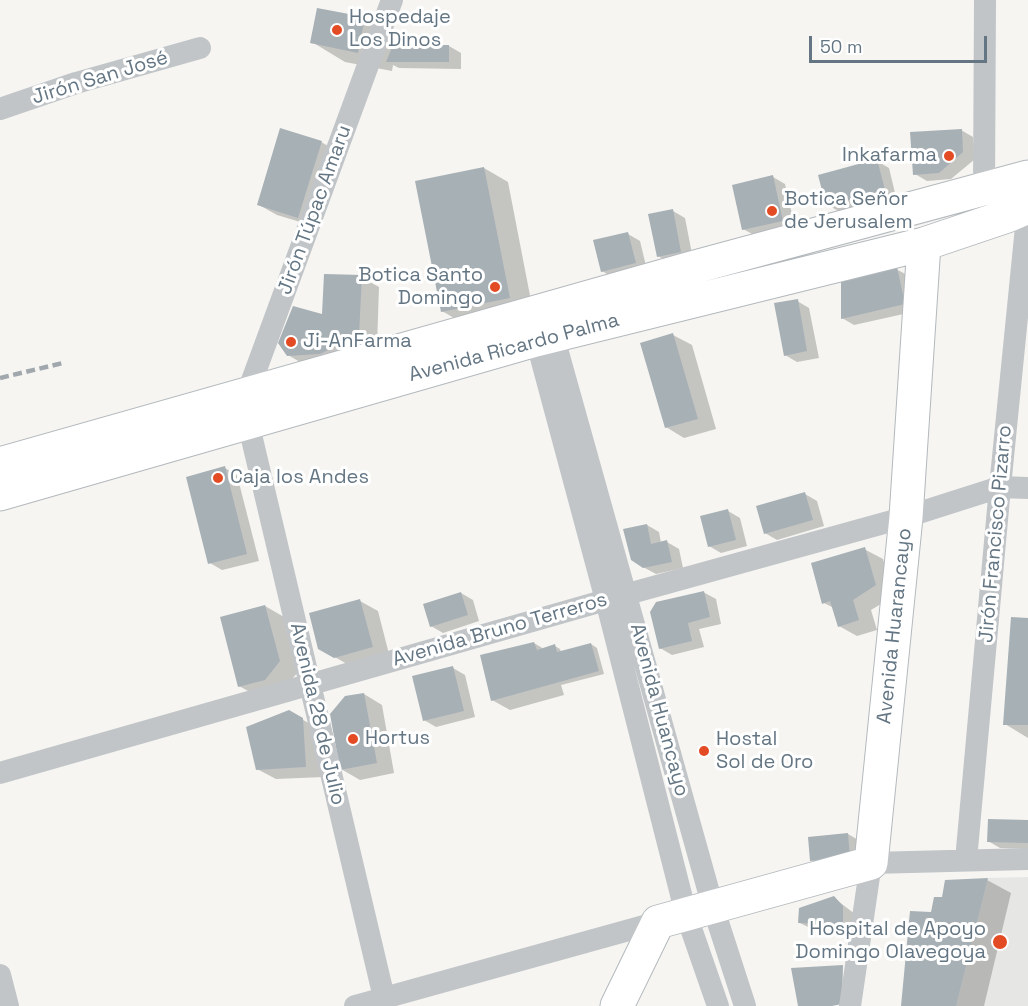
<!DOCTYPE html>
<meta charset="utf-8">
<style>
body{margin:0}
#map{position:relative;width:1028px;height:1006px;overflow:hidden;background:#f6f5f2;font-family:"Space Grotesk",sans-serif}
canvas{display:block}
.scale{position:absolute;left:809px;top:36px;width:178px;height:27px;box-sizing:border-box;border:3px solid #647683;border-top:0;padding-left:8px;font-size:18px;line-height:21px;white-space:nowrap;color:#647683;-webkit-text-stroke:4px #fff;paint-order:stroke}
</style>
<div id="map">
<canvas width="1028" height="1006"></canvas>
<div class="scale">50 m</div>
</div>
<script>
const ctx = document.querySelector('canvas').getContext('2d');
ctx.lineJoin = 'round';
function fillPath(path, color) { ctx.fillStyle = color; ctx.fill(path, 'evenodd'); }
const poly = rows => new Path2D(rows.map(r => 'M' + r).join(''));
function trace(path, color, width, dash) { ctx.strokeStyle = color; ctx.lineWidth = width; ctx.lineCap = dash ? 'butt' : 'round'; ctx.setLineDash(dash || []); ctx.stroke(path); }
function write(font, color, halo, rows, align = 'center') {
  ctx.font = font + ' "Space Grotesk",sans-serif'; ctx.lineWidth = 6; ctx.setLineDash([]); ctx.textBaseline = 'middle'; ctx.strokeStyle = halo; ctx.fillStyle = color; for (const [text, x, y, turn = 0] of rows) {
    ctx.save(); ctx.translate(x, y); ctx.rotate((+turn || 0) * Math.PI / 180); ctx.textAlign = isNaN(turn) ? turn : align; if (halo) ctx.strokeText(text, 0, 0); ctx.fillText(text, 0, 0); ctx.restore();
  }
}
fillPath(poly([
 [1028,877,1028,1006,956,1006,988,878]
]), '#e6e7e5');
fillPath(poly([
 [364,19,398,38,397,46,449,46,461,53,461,69,399,68,393,65,392,71,345,62,312,42],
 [961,130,973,137,975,159,951,179,927,181,915,174],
 [321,142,339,152,317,227,277,215,259,205],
 [877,161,889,168,896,197,840,212,828,205],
 [484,168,508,182,533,311,466,325,442,311],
 [773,177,785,184,795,227,756,236,743,229],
 [673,211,685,218,693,259,670,263,658,256],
 [628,234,640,241,647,270,614,278,602,271],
 [896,269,909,276,917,311,854,325,842,318],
 [361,277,379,287,377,346,300,362,288,355,322,315],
 [797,301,809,308,819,358,797,362,785,355],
 [673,335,692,345,716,429,684,438,666,427],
 [225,468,237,475,259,561,222,570,210,563],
 [805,494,817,501,824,526,777,540,765,533],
 [728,511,740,518,747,546,721,553,709,546],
 [647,525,659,532,661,543,667,542,679,549,683,568,656,574,643,567],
 [864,549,883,559,894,596,871,610,877,630,857,636,839,626,834,608,824,603],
 [703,592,716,599,721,624,699,629,704,647,672,655,660,648],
 [461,593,473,600,479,621,443,633,431,626],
 [360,601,378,611,390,658,354,668,319,648],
 [265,606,284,617,298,672,283,690,257,696,239,686],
 [1028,619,1028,738,1005,724],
 [534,643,544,649,555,646,560,649,561,652,591,644,597,648,604,674,561,685,564,695,510,710,492,700],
 [453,668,465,675,475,717,436,727,424,720],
 [364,694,382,705,394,773,360,780,341,769],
 [289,712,321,730,324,777,276,779,257,769],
 [1028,822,1028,849,1000,848,988,841],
 [848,834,860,841,862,863,824,867,812,860],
 [987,880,1011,893,984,1006,902,1006,932,913,944,898],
 [834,898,855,914,854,931,812,929,800,923]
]), '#0003');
fillPath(poly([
 [317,8,365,17,358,53,310,43],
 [393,45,449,45,449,62,386,62],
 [280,128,322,141,298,218,257,205],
 [962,129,963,152,939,173,913,175,910,132],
 [877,159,885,190,826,206,818,175],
 [484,167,510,298,441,312,415,181],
 [773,175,783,221,742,230,732,185],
 [673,209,681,252,657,257,648,214],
 [628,232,636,263,601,272,593,240],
 [897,267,905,304,841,319,841,280],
 [324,274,362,275,359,336,320,354,287,356,278,343,293,306,322,314],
 [798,299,807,351,784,356,774,303],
 [673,333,698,419,665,428,640,343],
 [225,466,247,554,208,564,186,477],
 [805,492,813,520,764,534,756,506],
 [728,509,736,540,708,547,700,516],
 [647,524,651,544,667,540,672,562,643,568,631,560,623,529],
 [865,547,876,585,853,600,859,620,838,627,830,601,822,604,811,563],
 [704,591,710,617,688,623,692,641,659,649,650,612,656,602],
 [461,592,468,615,430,627,423,604],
 [360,599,373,647,334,658,318,649,309,613],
 [265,605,280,661,265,680,238,687,220,617],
 [1011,617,1028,618,1028,725,1003,725],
 [534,642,537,650,555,644,557,652,591,643,599,671,491,701,480,655],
 [453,666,464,711,423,721,412,676],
 [364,693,377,763,340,770,330,714,345,696],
 [289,710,303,718,306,767,256,770,246,727],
 [988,819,1028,820,1028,843,987,842],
 [848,833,850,857,810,861,808,837],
 [988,878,956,1006,901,1006,910,911,931,912,934,897,942,897,945,880],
 [834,896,843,906,843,925,798,923,799,908],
 [843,965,842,1004,832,1006,798,1006,791,968]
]), '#a7b0b5');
const secondary = poly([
 [0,464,691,268,1028,177],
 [0,494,536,340,924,244,1007,216,1028,207],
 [617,1006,658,922,871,863,906,517,924,244]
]);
trace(secondary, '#b3b9bd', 35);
trace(poly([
 [0,109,76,83,200,48],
 [984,187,985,0],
 [550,324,713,907,745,1006],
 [533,328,606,600,686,914,718,1006],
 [0,773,606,600,906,517,1000,487,1028,488],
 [966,860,1000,487,1028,207],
 [0,975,8,1006],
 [355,1006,658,922],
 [386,1006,248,422,247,394,392,0],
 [850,1006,871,863,1028,859]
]), '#c1c5c8', 22);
trace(secondary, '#fff', 33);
trace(poly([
 [0,378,63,363]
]), '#a1a8ad', 4.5, [9, 4.5]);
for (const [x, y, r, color] of [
 [337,30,6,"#e34b24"],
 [949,156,6,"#e34b24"],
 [772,211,6,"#e34b24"],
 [495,287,6,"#e34b24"],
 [291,342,6,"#e34b24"],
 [218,478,6,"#e34b24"],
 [353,739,6,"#e34b24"],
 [704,751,6,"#e34b24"],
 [1000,942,8,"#e34b24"]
]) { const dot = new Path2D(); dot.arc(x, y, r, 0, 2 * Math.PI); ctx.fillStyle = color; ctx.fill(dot); trace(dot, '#fff', 2); }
write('20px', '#647683', '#fff', [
 ["Hospedaje",349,18],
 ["Los Dinos",349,41],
 ["Inkafarma",937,156,"right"],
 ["Botica Señor",784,200],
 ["de Jerusalem",784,223],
 ["Botica Santo",483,276,"right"],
 ["Domingo",483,299,"right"],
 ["Ji-AnFarma",303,342],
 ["Caja los Andes",230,478],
 ["Hortus",365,739],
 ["Hostal",716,740],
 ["Sol de Oro",716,763],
 ["Hospital de Apoyo",986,930,"right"],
 ["Domingo Olavegoya",986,953,"right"]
], 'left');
write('20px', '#647683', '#fff', [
 ["Jirón San José",100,78,-17],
 ["Jirón Túpac Amaru",315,210,-70],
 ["Avenida Ricardo Palma",514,348,-15],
 ["Jirón Francisco Pizarro",996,534,-85],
 ["Avenida Huarancayo",895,626,-84],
 ["Avenida Bruno Terreros",500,630,-16],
 ["Avenida Huancayo",659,710,75],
 ["Avenida 28 de Julio",317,714,77]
]);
</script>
